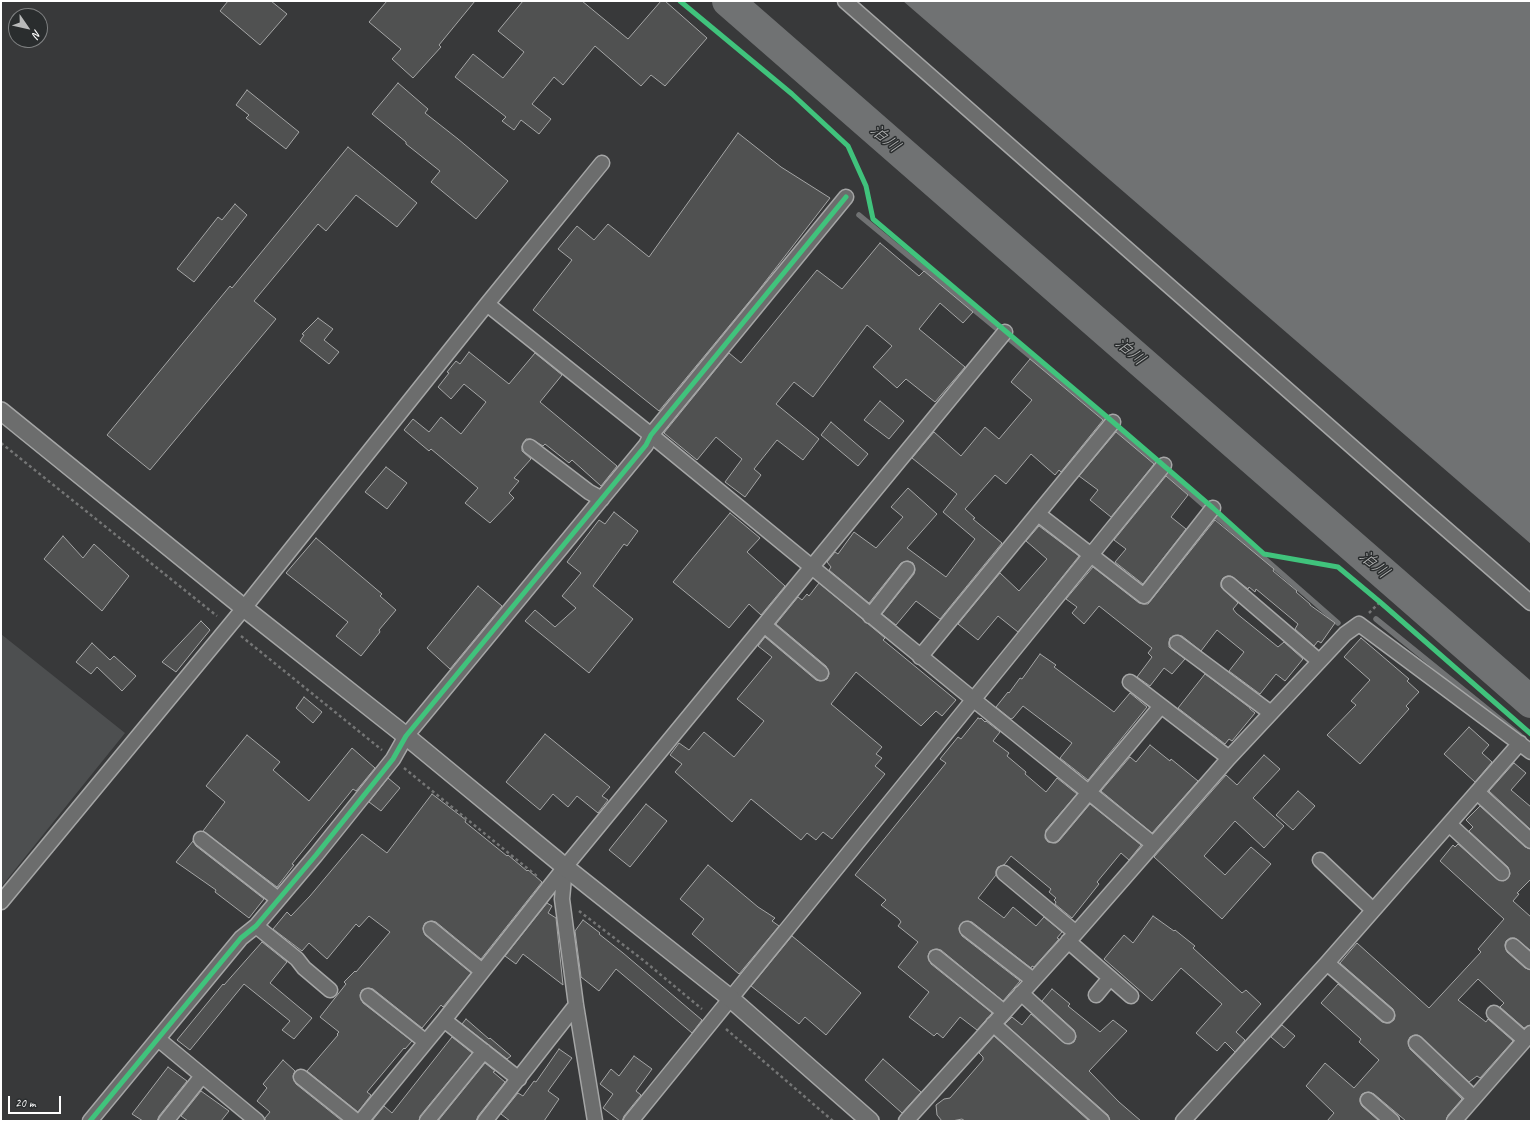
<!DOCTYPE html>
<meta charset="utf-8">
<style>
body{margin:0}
#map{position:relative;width:1532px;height:1122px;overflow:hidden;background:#38393a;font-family:Caveat,sans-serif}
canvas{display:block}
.frame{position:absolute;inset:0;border:2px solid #fff;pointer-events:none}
.north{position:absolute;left:8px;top:8px;width:40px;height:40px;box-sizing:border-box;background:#2a2d2e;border:1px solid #7f8182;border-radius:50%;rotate:124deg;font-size:11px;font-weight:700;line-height:16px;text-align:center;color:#fff}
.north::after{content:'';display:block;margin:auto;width:14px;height:18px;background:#b9baba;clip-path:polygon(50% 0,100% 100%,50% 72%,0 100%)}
.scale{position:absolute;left:8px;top:1096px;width:53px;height:18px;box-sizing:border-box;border:2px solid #fff;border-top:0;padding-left:5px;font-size:12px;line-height:14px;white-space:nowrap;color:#fff;-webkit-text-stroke:3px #2a2d2e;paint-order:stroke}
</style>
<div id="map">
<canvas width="1532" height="1122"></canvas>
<div class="frame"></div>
<div class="north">N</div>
<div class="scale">20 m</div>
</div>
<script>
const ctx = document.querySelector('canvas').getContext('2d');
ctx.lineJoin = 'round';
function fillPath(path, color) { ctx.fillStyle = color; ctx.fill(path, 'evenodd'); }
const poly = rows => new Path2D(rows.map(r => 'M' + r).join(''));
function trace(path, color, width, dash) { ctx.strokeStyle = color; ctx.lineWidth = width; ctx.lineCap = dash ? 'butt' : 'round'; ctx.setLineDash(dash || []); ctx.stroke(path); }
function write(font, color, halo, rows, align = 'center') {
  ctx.font = font + ' Caveat,"Klee One",sans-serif'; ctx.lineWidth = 3; ctx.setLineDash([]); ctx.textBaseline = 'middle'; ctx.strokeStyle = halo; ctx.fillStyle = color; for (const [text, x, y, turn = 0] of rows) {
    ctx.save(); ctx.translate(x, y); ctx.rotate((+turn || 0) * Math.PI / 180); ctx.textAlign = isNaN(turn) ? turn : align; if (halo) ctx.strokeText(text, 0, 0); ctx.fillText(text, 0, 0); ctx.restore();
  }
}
fillPath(poly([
 [1,634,125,733,1,887]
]), '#4d4f50');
fillPath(poly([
 [903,1,1531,1,1531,544]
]), '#707273');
trace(poly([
 [859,215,1094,409,1338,623],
 [1376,619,1523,738]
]), '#707273', 5.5);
trace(poly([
 [728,1,1531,702]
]), '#707273', 32);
const building = poly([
 [228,1,271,1,287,14,260,45,220,11,228,1],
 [387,1,475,1,439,45,441,47,413,78,392,59,401,49,369,22,387,1],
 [523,1,582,1,628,39,661,1,665,1,707,38,665,86,651,75,641,86,595,46,563,85,554,77,532,104,551,119,539,134,521,120,514,130,502,121,506,117,455,77,473,54,503,78,524,52,498,31,523,1],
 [398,83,428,109,425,113,458,139,508,181,476,219,431,182,440,171,406,144,406,142,372,114,398,83],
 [247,90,299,132,286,149,246,118,249,115,236,105,247,90],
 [738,133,781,167,830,198,758,291,659,411,533,310,572,260,558,249,577,226,594,240,608,224,649,257,738,133],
 [348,147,417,203,397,227,356,195,326,231,318,224,254,301,276,319,150,470,107,435,230,286,232,288,348,147],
 [235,204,247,215,194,282,177,269,218,217,222,220,235,204],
 [880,243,919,276,924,271,973,312,963,323,940,303,919,329,965,367,935,402,906,379,897,388,873,367,892,346,867,325,813,397,794,382,776,404,819,439,803,460,777,440,754,469,761,475,745,497,725,482,742,459,716,437,697,460,664,433,729,353,741,363,817,270,842,289,880,243],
 [318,318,333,329,324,340,339,352,329,364,300,341,304,335,302,334,318,318],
 [469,352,509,384,535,353,562,375,540,402,617,466,601,486,572,460,569,463,545,444,543,446,531,439,526,439,522,446,522,451,531,459,514,478,519,481,509,493,514,498,490,523,465,503,478,488,431,449,429,451,404,430,413,419,429,432,441,417,461,434,486,402,464,384,451,399,438,387,449,373,447,372,456,361,460,364,469,352],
 [1030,359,1103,420,1061,472,1059,470,1055,475,1031,454,1006,484,995,475,965,509,975,518,973,519,1002,543,940,619,916,601,896,625,882,614,914,574,915,570,913,563,908,561,901,563,869,603,829,570,831,567,827,562,835,552,838,554,854,532,876,548,903,517,891,507,908,488,937,514,907,548,946,577,975,539,943,512,957,494,912,458,934,432,961,456,985,427,999,439,1032,400,1011,382,1030,359],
 [880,401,904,421,889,439,864,420,880,401],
 [831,422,868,454,858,466,821,435,831,422],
 [1116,432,1154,464,1111,517,1090,500,1098,490,1079,476,1116,432],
 [386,467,407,483,387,509,365,492,386,467],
 [1166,476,1188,495,1171,517,1186,529,1143,584,1115,562,1126,549,1114,540,1166,476],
 [614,512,638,531,627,546,624,544,593,586,633,619,589,673,525,621,535,610,555,627,576,608,562,596,581,573,567,562,599,520,605,524,614,512],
 [730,513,760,538,747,552,785,586,761,615,749,604,729,628,673,582,730,513],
 [1215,520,1274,569,1273,571,1297,591,1296,592,1310,604,1310,605,1335,623,1321,643,1318,641,1314,646,1295,629,1298,624,1256,589,1255,592,1249,587,1248,589,1231,576,1227,576,1223,578,1221,582,1221,587,1238,603,1233,609,1236,613,1278,647,1284,642,1303,659,1285,681,1276,674,1260,694,1229,671,1244,652,1217,630,1201,651,1182,636,1178,635,1170,638,1169,642,1169,647,1185,659,1172,674,1164,668,1150,686,1137,677,1152,657,1148,653,1152,648,1099,606,1084,624,1072,613,1077,607,1066,599,1093,567,1139,603,1143,604,1148,604,1215,520],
 [1039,526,1079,556,1018,632,998,616,978,640,958,624,1000,573,1019,591,1047,559,1026,541,1039,526],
 [63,536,83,558,94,544,129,576,102,611,44,559,63,536],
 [316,538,382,594,380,596,396,610,379,630,380,632,361,656,336,636,348,622,286,573,316,538],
 [819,583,885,638,883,640,956,700,942,716,936,711,921,726,856,672,831,704,882,747,876,754,882,758,875,766,885,774,832,839,823,832,816,840,807,833,801,840,751,799,732,822,675,772,682,764,670,755,679,743,689,750,704,732,734,757,764,721,737,699,772,657,758,646,765,637,816,680,820,681,827,679,829,674,826,666,776,624,798,597,802,600,807,594,809,596,819,583],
 [478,586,502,606,450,669,427,648,478,586],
 [201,621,210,630,176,672,162,662,201,621],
 [1361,638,1409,679,1407,681,1419,692,1406,706,1409,709,1360,764,1327,735,1356,705,1351,701,1370,680,1344,657,1361,638],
 [92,643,110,660,114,656,136,676,122,691,97,667,91,674,76,662,92,643],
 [1040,654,1056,665,1054,667,1114,712,1130,693,1147,707,1088,780,1060,758,1072,743,1023,706,1013,718,1011,719,996,707,1008,692,1009,693,1020,678,1022,679,1040,654],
 [1205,674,1250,708,1250,709,1255,713,1232,741,1229,739,1225,744,1178,708,1205,674],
 [304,697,322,712,313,723,296,708,304,697],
 [978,718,980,719,981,718,985,722,986,721,1000,732,993,741,1009,753,1007,756,1026,772,1025,774,1046,792,1057,778,1077,794,1046,830,1045,838,1048,842,1056,843,1059,841,1090,804,1141,845,1129,860,1121,853,1097,882,1099,884,1072,918,1055,904,1056,902,1054,900,1056,898,1049,892,1051,889,1011,856,1004,865,998,867,996,871,996,875,978,898,1004,918,1013,907,1036,926,1044,917,1062,932,1057,938,1059,939,1034,967,1032,966,1031,968,972,922,968,921,961,924,959,928,962,936,1020,981,1003,1001,941,950,937,949,930,951,928,956,931,964,992,1013,977,1030,960,1017,943,1038,937,1033,934,1036,909,1017,929,992,898,967,918,942,898,926,901,922,899,919,881,905,886,900,855,875,946,763,940,759,958,737,961,739,978,718],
 [1469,727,1489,745,1482,753,1492,762,1475,782,1444,754,1469,727],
 [545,734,610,787,602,796,608,800,598,813,577,796,568,807,553,794,540,810,506,782,545,734],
 [247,735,280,762,273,770,309,801,352,748,375,768,356,791,353,789,292,864,294,865,277,887,203,831,225,802,206,786,247,735],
 [1150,745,1170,761,1171,759,1198,781,1152,833,1101,791,1130,757,1136,762,1150,745],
 [1264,755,1280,769,1253,798,1284,826,1264,848,1235,821,1204,856,1225,875,1251,847,1271,864,1222,919,1154,857,1226,775,1237,785,1264,755],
 [1514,763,1526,773,1511,790,1531,807,1531,830,1489,791,1514,763],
 [388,778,400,788,381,811,369,802,388,778],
 [1298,791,1315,806,1293,830,1276,815,1298,791],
 [432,794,466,820,465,822,507,856,508,855,527,871,528,870,542,882,481,959,436,922,432,921,425,923,423,928,425,935,471,973,443,1007,441,1005,422,1028,373,989,369,988,362,990,360,995,363,1003,412,1041,405,1049,404,1048,367,1092,371,1095,358,1112,307,1071,338,1035,337,1034,339,1032,320,1017,346,984,344,982,355,971,356,972,390,932,369,916,359,927,356,924,327,959,309,943,302,951,273,929,287,912,291,916,310,896,362,834,387,853,432,794],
 [646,804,667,821,630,867,609,850,646,804],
 [1480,806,1525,847,1531,849,1531,879,1517,893,1519,894,1513,901,1531,917,1531,951,1515,938,1510,938,1506,941,1505,945,1507,952,1525,968,1531,970,1531,1025,1524,1028,1500,1007,1504,1003,1478,979,1458,1000,1486,1022,1488,1019,1513,1041,1480,1078,1477,1076,1469,1082,1418,1035,1414,1035,1410,1037,1408,1041,1410,1049,1462,1099,1448,1115,1446,1121,1406,1121,1374,1094,1369,1092,1362,1094,1360,1098,1360,1102,1362,1106,1379,1121,1327,1121,1334,1113,1306,1086,1312,1079,1325,1063,1354,1088,1379,1060,1359,1042,1361,1039,1321,1003,1338,984,1382,1022,1386,1023,1390,1023,1394,1020,1395,1016,1393,1009,1340,963,1357,943,1429,1008,1481,952,1478,949,1504,919,1440,861,1453,845,1455,847,1458,844,1497,879,1504,881,1508,878,1510,874,1508,867,1469,831,1473,827,1466,820,1480,806],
 [193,841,196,846,264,899,249,918,215,892,216,890,176,862,193,841],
 [708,865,758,907,775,918,772,921,779,926,739,974,692,934,704,919,680,899,708,865],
 [547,903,552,906,548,913,556,918,563,985,523,954,516,964,505,956,547,903],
 [1153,916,1174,931,1175,930,1195,946,1193,948,1242,993,1246,990,1261,1004,1236,1032,1245,1040,1235,1052,1225,1042,1217,1051,1196,1033,1222,1004,1181,968,1152,1001,1104,959,1124,935,1133,943,1153,916],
 [583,920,600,933,599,934,623,953,702,1020,692,1033,616,969,599,991,581,977,575,931,583,920],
 [792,936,861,993,826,1035,805,1017,799,1024,751,986,792,936],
 [262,942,287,962,270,983,312,1018,294,1039,282,1030,290,1021,244,984,190,1050,177,1040,223,984,224,985,262,942],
 [1052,989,1070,1004,1068,1006,1100,1032,1113,1020,1127,1031,1089,1071,1119,1102,1141,1121,1110,1121,1108,1115,1005,1024,1012,1017,1022,1025,1031,1014,1063,1042,1070,1044,1074,1042,1076,1037,1074,1030,1042,1001,1052,989],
 [466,1019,489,1039,490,1038,511,1056,507,1059,462,1024,466,1019],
 [1282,1025,1295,1036,1284,1048,1271,1037,1282,1025],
 [994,1036,1089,1121,965,1121,962,1119,952,1121,942,1121,937,1115,936,1105,944,1099,950,1098,983,1060,983,1057,979,1053,994,1036],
 [452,1037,472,1053,420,1116,419,1121,372,1121,384,1106,392,1113,452,1037],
 [559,1049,572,1058,548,1091,559,1099,544,1121,510,1121,501,1114,518,1093,523,1096,534,1081,536,1082,559,1049],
 [634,1056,652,1069,636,1091,641,1095,624,1116,622,1121,620,1121,603,1108,613,1094,600,1084,611,1069,619,1076,634,1056],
 [883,1059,921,1092,902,1113,865,1080,883,1059],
 [283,1060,295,1071,293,1076,296,1084,342,1121,265,1121,265,1118,270,1112,257,1101,267,1088,263,1084,283,1060],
 [485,1063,495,1071,493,1072,505,1082,478,1116,476,1121,438,1121,485,1063],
 [168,1067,187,1081,159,1116,157,1121,143,1121,132,1114,168,1067],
 [201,1091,229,1111,221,1121,188,1121,181,1116,201,1091]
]);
fillPath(building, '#505151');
trace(building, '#a5a6a6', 1);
const minor = poly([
 [845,1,1423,509,1531,603],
 [487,304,651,435,974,700,1153,844],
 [530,447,589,492,602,499],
 [1038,514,1144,596,1213,508],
 [1229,584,1319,661],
 [870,616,907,569],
 [764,625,821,673],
 [1177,643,1271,713],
 [920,657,1113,422],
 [1130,682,1229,758],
 [1477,792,1531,841],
 [1449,824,1502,873],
 [1053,835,1161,706],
 [201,839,278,899],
 [1320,860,1373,910],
 [565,867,562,899,576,1005,595,1121],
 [1004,873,1076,933],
 [1,902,244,608,487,304,602,163],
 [256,926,297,959,304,968,330,990],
 [431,929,482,971],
 [967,929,1033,980],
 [1068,941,1131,996],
 [1513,946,1531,962],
 [936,957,1004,1012],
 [1327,963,1387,1015],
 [1021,993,1068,1036],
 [1096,995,1110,978],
 [368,996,426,1042],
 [1494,1013,1525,1040],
 [444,1020,519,1079],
 [993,1024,1102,1121],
 [158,1039,257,1121],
 [1416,1043,1474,1098],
 [301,1077,356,1121],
 [1368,1100,1392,1121],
 [90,1121,241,938,256,926,316,855,393,759,406,736,646,445,651,435,846,197],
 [166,1121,202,1076],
 [361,1121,444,1020,565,867,1005,332],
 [427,1121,484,1051],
 [485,1121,576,1005],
 [631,1121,1164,465],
 [906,1121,1076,933,1229,758,1345,634,1359,624,1531,752],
 [1183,1121,1327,963,1520,743],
 [1454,1121,1531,1033]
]);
const tertiary = poly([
 [1,411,244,608,406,736,565,867,730,998,870,1121]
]);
trace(minor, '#a5a6a6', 17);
trace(tertiary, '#a5a6a6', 20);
trace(poly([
 [680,1,792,94,848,146,866,186,873,219,993,322],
 [1017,342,1101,412],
 [1125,432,1153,456],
 [1,443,217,616],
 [1175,475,1201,498],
 [1225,518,1264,554,1338,567,1502,709],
 [1369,613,1380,602],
 [241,636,382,750],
 [404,768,538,877],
 [579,911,643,960,702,1009],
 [726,1029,833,1121]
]), '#757676', 2.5, [3, 3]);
trace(minor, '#6c6d6d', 14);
trace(tertiary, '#6c6d6d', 17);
trace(poly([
 [680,1,792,94,848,146,866,186,873,219,1113,422,1213,508,1264,554,1338,567,1380,602,1531,734],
 [90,1121,241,938,256,926,316,855,393,759,406,736,646,445,651,435,846,197]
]), '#40c37c', 5);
write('italic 17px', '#b4b5b5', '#2a2d2e', [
 ["泊川",885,139,41],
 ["泊川",1130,352,41],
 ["泊川",1374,565,41]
]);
</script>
